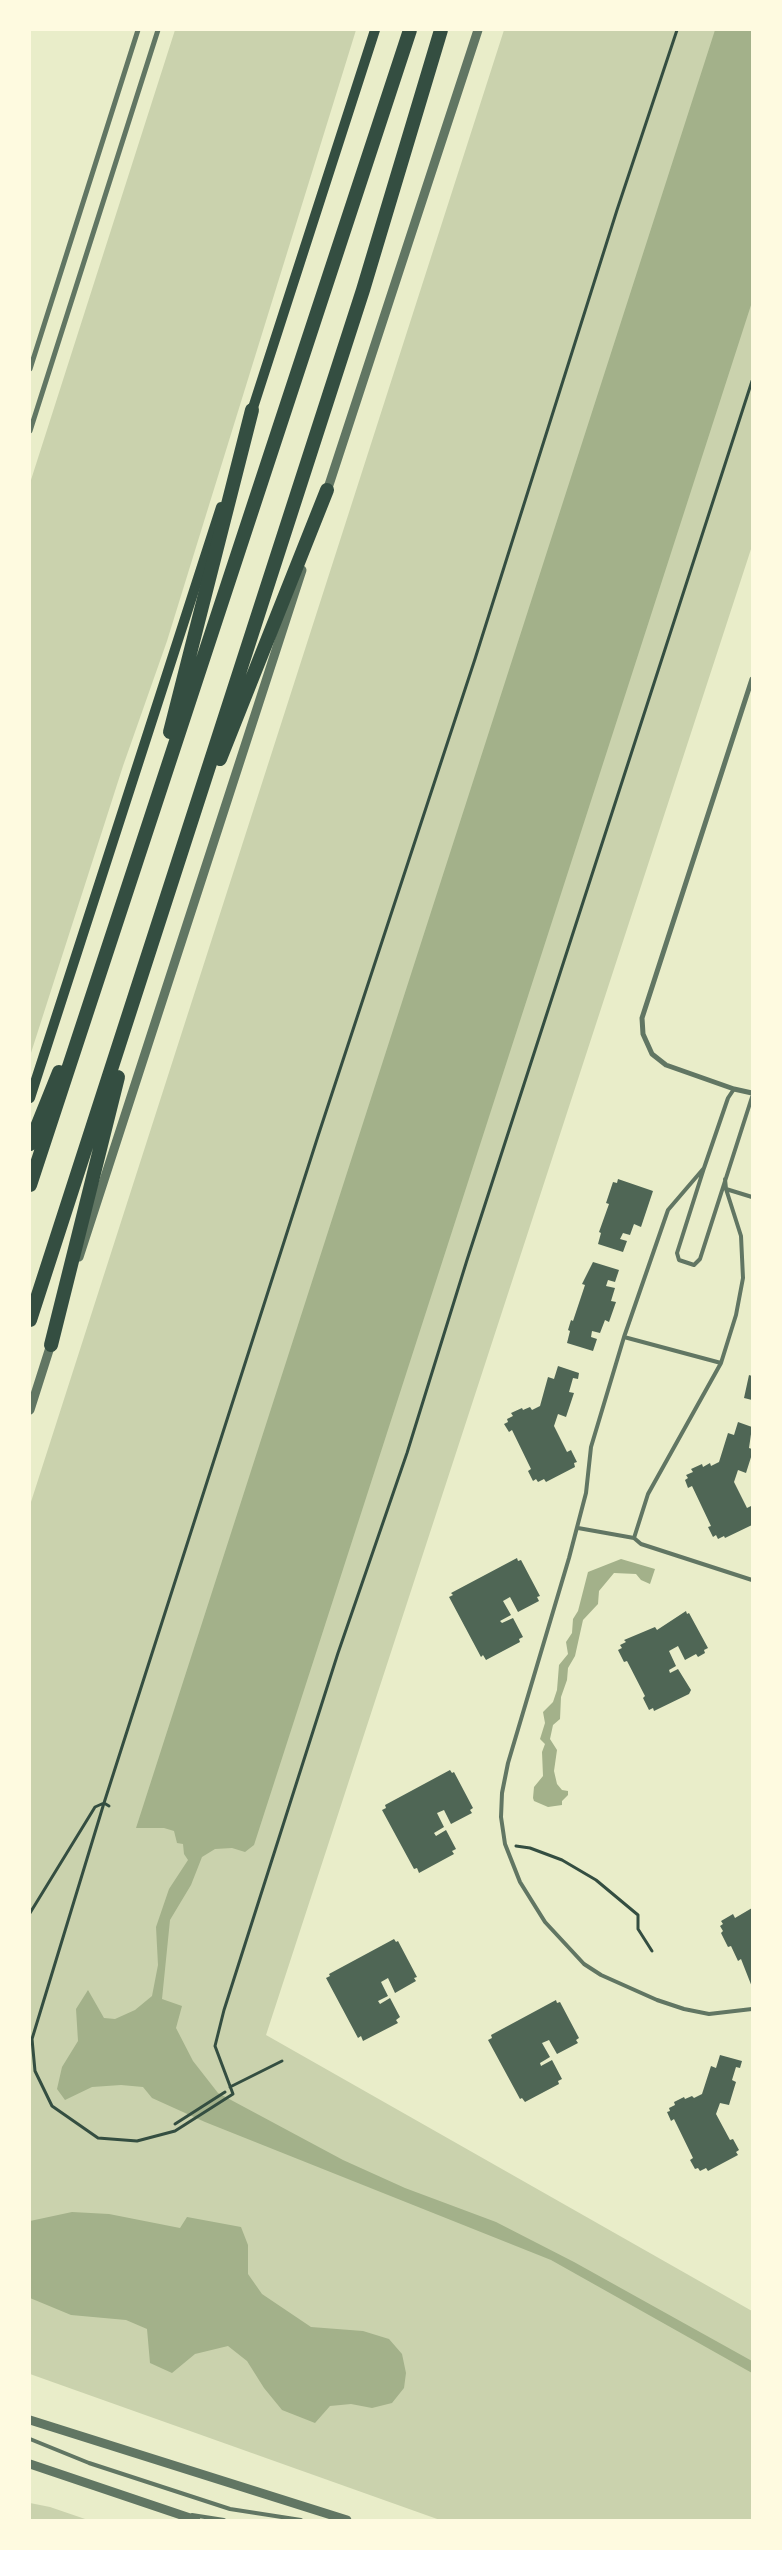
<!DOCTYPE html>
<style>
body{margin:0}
#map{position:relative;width:782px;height:2550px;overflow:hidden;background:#e9edc9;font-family:"DejaVu Sans",sans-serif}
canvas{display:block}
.frame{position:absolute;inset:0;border:31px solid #fefae0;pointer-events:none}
</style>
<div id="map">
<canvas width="782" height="2550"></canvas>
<div class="frame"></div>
</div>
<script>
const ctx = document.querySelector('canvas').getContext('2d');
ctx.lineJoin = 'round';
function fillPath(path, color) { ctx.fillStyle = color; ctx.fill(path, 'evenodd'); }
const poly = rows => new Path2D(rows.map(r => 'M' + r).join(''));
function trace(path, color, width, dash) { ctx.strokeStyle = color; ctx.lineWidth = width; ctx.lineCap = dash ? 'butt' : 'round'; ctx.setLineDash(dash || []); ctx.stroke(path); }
fillPath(poly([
 [175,30,356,30,167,641,123,766,30,1056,30,483],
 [504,30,752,30,752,546,266,2035,752,2311,752,2520,440,2520,30,2374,30,1505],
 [30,2503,50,2507,88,2520,30,2520]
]), '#cad2ad');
fillPath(poly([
 [715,30,752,30,752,302,254,1845,245,1852,232,1848,215,1849,202,1857,191,1885,170,1920,162,1999,182,2006,176,2028,193,2061,218,2093,343,2160,405,2188,496,2222,574,2262,752,2361,752,2373,551,2260,205,2122,152,2098,143,2087,121,2085,92,2087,65,2100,57,2089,62,2067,78,2041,76,2009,88,1990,104,2018,115,2019,135,2010,152,1996,158,1965,156,1927,169,1889,188,1860,184,1854,183,1844,177,1843,174,1831,164,1828,136,1828],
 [621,1559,655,1569,650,1584,641,1580,636,1574,614,1573,599,1591,598,1604,583,1620,575,1656,568,1668,567,1680,561,1697,560,1719,553,1725,550,1739,557,1750,554,1771,557,1784,562,1790,568,1791,568,1795,562,1801,562,1805,548,1807,534,1801,533,1798,534,1787,543,1776,542,1752,545,1744,540,1739,545,1723,543,1712,553,1702,557,1690,559,1665,568,1654,566,1642,572,1633,573,1619,578,1611,588,1572],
 [72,2212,109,2214,180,2228,187,2217,241,2227,248,2245,248,2274,262,2294,311,2327,363,2331,389,2339,402,2354,406,2373,404,2388,392,2403,372,2408,351,2404,330,2406,315,2423,282,2410,264,2388,247,2361,228,2346,195,2354,172,2373,150,2363,147,2329,126,2320,71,2315,30,2298,30,2221]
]), '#a3b18a');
fillPath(poly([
 [618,1179,653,1191,641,1227,634,1224,630,1235,623,1233,620,1239,627,1241,623,1252,598,1244,601,1233,599,1232,609,1204,606,1203,613,1182,617,1183],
 [593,1262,619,1270,615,1282,608,1280,606,1286,615,1288,611,1301,616,1302,609,1322,605,1320,600,1333,592,1331,591,1337,597,1339,593,1351,567,1343,570,1331,568,1330,571,1320,573,1321,585,1285,582,1284],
 [558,1366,579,1373,578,1379,573,1378,569,1392,574,1393,566,1417,558,1414,554,1426,567,1452,571,1450,577,1462,574,1463,575,1467,546,1482,544,1479,538,1482,536,1479,533,1481,528,1471,531,1469,512,1430,509,1432,504,1424,508,1422,507,1419,513,1416,511,1413,522,1408,523,1410,530,1407,532,1410,540,1406,548,1377,554,1379],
 [749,1375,752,1376,752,1400,744,1398],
 [738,1422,752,1427,749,1448,752,1449,752,1454,746,1473,738,1470,734,1482,747,1508,751,1506,752,1509,752,1525,725,1538,724,1536,718,1539,716,1535,713,1537,708,1527,711,1526,692,1486,688,1488,685,1480,688,1478,686,1475,693,1472,691,1469,702,1464,703,1467,710,1463,711,1466,719,1462,728,1433,734,1435],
 [517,1558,518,1561,521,1560,540,1596,537,1597,539,1601,518,1612,510,1597,503,1601,511,1615,500,1621,502,1623,513,1618,523,1637,519,1639,520,1642,486,1660,483,1655,481,1657,449,1597,453,1595,451,1593],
 [686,1611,687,1614,689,1613,708,1648,704,1650,705,1653,698,1657,696,1654,685,1660,678,1646,669,1651,676,1666,669,1670,670,1673,678,1669,691,1690,689,1694,654,1711,653,1708,649,1710,643,1698,645,1696,627,1661,624,1662,618,1650,622,1648,620,1645,626,1642,624,1640,655,1627,657,1630],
 [450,1770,452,1773,454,1772,473,1808,470,1810,472,1813,451,1824,444,1810,437,1813,444,1827,434,1833,436,1836,446,1830,456,1849,452,1851,454,1854,419,1873,417,1868,414,1869,382,1810,386,1808,385,1805],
 [752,1908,752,1987,741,1959,738,1961,731,1946,728,1947,721,1933,723,1931,720,1926,723,1924,721,1921,733,1914,735,1918],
 [394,1939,396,1942,398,1941,417,1977,414,1978,416,1981,395,1993,388,1978,381,1982,388,1996,378,2001,380,2004,390,1998,400,2017,396,2020,398,2023,363,2041,361,2036,358,2038,326,1978,330,1976,329,1974],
 [556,2000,557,2003,560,2002,579,2038,576,2040,578,2043,557,2054,549,2040,542,2043,550,2057,540,2063,541,2066,552,2060,562,2079,558,2081,559,2084,525,2102,522,2098,520,2099,488,2040,492,2038,491,2035],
 [720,2055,742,2061,740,2068,736,2067,732,2080,736,2082,729,2105,720,2103,716,2114,730,2140,733,2139,739,2150,736,2152,738,2155,708,2171,706,2168,700,2171,698,2168,695,2169,690,2160,693,2158,674,2119,671,2121,667,2112,670,2111,669,2108,675,2105,674,2102,684,2097,685,2099,692,2096,694,2098,702,2094,711,2066,716,2068]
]), '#4f6655');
trace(poly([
 [677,30,617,210,475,659,318,1136,104,1803,32,2039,35,2071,52,2106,98,2138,137,2141,175,2131,233,2094,215,2046,224,2010,338,1653,407,1453,467,1260,752,381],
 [516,1846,530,1848,562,1860,596,1880,638,1915,638,1929,652,1951],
 [30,1913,95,1807,104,1803,109,1806],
 [230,2087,282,2061],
 [175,2124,225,2092]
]), '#344e41', 3);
trace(poly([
 [734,1089,728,1098,704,1168,677,1253,679,1260,694,1265,700,1259,752,1097],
 [704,1168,668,1210,624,1337,591,1447,586,1493,569,1558,508,1763,502,1793,501,1817,505,1844,520,1882,545,1922,584,1964,601,1975,657,2000,684,2009,709,2014,752,2009],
 [725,1179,726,1189,741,1236,743,1278,736,1315,721,1363,648,1494,634,1538,641,1544,752,1580],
 [726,1189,752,1197],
 [624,1337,721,1363],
 [578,1528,634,1538],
 [30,2439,89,2463,230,2509,301,2520],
 [192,2515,224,2520]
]), '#617663', 4);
trace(poly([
 [30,369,138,30],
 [30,431,158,30],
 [752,679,642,1018,643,1034,652,1054,666,1065,734,1089,752,1093]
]), '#617663', 5);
trace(poly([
 [326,494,478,30],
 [79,1257,302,570],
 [30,1410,52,1341],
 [30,2420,347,2520],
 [30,2464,196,2520]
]), '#617663', 9);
trace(poly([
 [250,417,375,30],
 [30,1098,221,507]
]), '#344e41', 10);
trace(poly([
 [170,732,252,410],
 [220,759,327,490],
 [30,1144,59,1072],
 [30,1185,410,30],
 [30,1320,363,290,441,30],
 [51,1345,118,1077]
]), '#344e41', 14);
</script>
